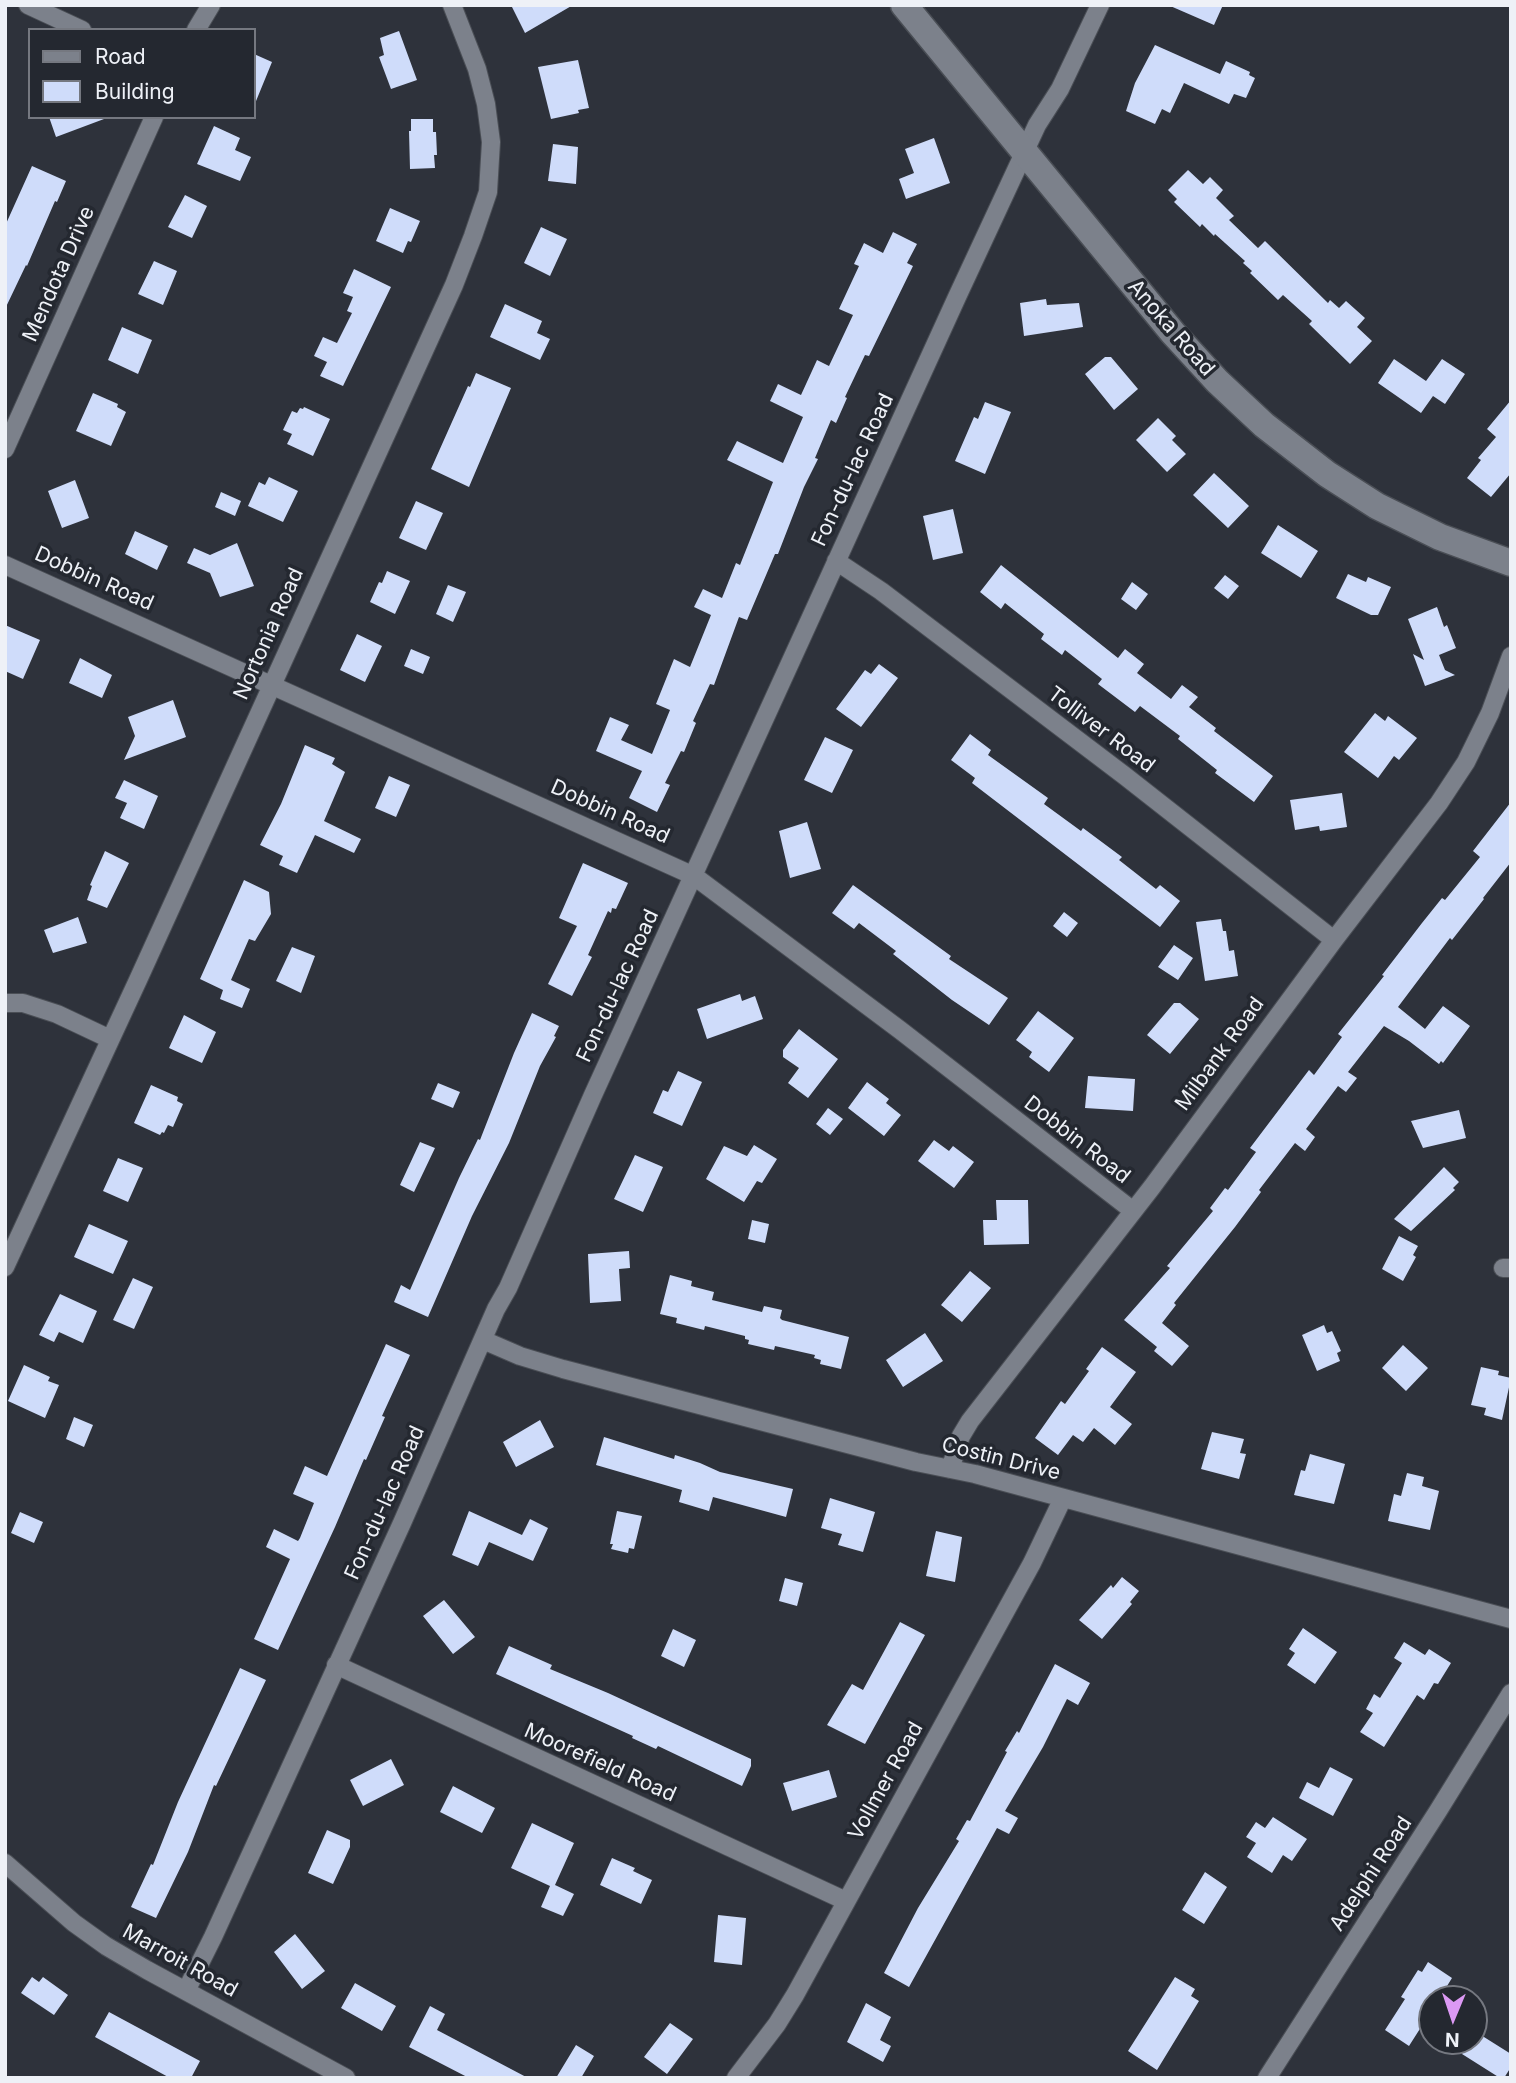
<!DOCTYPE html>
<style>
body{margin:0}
#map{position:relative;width:1516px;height:2083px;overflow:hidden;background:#2e323b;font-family:Inter,sans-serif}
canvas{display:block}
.frame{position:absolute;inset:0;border:7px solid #eef1f7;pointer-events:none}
.legend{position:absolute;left:28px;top:28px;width:228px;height:91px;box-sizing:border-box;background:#242830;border:2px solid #757880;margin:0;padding:9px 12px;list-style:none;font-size:21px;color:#eef1f7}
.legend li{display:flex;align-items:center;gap:14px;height:35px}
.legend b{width:35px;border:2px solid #757880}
.north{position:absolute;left:1418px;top:1985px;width:70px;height:70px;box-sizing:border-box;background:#242830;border:2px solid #757880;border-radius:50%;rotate:182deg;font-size:19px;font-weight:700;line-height:28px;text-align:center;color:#eef1f7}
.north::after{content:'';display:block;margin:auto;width:24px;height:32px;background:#dc99f4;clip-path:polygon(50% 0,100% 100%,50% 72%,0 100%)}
</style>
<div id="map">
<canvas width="1516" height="2083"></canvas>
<div class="frame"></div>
<ul class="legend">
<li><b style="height:9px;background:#7c818b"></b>Road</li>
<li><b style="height:19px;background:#cfdcfa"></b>Building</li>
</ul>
<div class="north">N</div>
</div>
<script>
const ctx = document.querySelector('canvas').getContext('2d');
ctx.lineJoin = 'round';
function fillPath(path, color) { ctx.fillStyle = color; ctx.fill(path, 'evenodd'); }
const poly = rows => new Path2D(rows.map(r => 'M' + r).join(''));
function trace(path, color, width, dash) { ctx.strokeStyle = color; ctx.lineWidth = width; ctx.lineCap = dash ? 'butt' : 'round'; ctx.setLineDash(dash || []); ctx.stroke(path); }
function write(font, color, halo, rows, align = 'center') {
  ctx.font = font + ' Inter,sans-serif'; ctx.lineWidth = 7; ctx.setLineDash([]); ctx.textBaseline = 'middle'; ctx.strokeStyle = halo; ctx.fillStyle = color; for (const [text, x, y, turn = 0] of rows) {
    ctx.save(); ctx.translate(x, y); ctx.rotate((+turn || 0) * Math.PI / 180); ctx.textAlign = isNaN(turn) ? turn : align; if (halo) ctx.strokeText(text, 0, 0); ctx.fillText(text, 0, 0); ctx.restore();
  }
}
fillPath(poly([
 [511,5,573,5,525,33],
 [1168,5,1223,5,1214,25],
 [399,31,417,80,391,89,379,57,384,55,380,38],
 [1155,45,1220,74,1226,61,1250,72,1249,75,1255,78,1246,98,1234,94,1229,104,1184,83,1170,113,1162,109,1155,124,1126,111,1135,83],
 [254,54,272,62,254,106],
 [578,60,589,108,578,110,579,113,551,119,538,67],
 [49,117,104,117,104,119,56,137],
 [411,119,433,119,433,132,436,132,437,155,434,155,435,168,410,169,409,131,411,131],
 [214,126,240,138,235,150,251,157,240,181,197,164],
 [934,138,950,183,906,199,899,179,914,173,905,149],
 [553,144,578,147,576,184,548,181],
 [32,166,66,181,57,202,55,201,27,266,26,265,5,309,5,226],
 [1188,170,1203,184,1210,177,1223,190,1216,198,1234,216,1229,220,1258,248,1265,241,1328,303,1330,300,1339,308,1346,301,1365,318,1357,327,1372,341,1350,364,1309,324,1312,321,1283,295,1278,300,1250,273,1252,271,1243,263,1245,261,1215,234,1214,236,1202,224,1200,227,1174,202,1177,199,1168,190],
 [185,195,207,206,192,238,168,227],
 [390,208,420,221,411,242,408,241,403,253,376,241],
 [541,227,567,239,550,276,524,263],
 [893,232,917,244,907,263,913,266,869,356,865,355,845,397,847,398,836,423,831,420,815,458,818,459,804,487,778,554,775,554,747,620,739,617,714,685,710,684,693,721,696,723,684,752,681,751,665,783,670,785,657,812,629,798,642,771,596,751,610,717,629,725,621,740,652,754,670,710,656,704,674,659,690,667,711,615,694,607,703,589,722,598,736,563,740,565,773,482,727,460,737,441,783,463,803,417,770,401,778,384,801,395,817,360,829,366,853,315,839,309,859,266,854,264,864,243,883,253],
 [154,261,177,271,163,305,138,294],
 [354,269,391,287,343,386,320,376,327,362,314,356,323,337,337,343,352,313,347,311,353,297,343,293],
 [1046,299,1047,305,1079,303,1083,327,1024,336,1020,303],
 [505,304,542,321,537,333,550,339,540,360,490,337],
 [122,327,152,340,138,374,108,360],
 [1105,357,1111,357,1138,389,1114,410,1085,374],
 [1394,359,1426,381,1442,359,1465,374,1445,404,1433,396,1421,413,1378,383],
 [476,373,511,388,469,487,431,469,468,386,470,387],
 [93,393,118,404,117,407,126,412,111,446,76,431],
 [1511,400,1511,473,1491,497,1467,478,1481,460,1478,458,1496,437,1487,429],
 [985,402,1011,412,985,474,955,461,974,417,978,419],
 [304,407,330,419,313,456,287,444,292,434,283,430,292,411,297,413,300,408,303,409],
 [1158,418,1176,436,1172,440,1186,454,1167,472,1136,440],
 [1214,473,1249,506,1228,528,1193,495],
 [269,477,298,491,283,522,248,506,259,482,265,485],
 [75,480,89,518,62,528,48,491],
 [221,492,241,501,235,516,215,507],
 [416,501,443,513,426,550,399,538],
 [953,509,963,553,933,560,923,516],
 [1278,525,1318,551,1301,578,1261,553],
 [135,531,168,546,157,570,125,554],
 [237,543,254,586,220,597,210,573,187,563,194,548,210,555],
 [1001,565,1118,658,1125,649,1144,664,1137,673,1171,699,1182,685,1198,697,1189,707,1216,728,1214,731,1273,776,1254,802,1215,773,1217,770,1178,739,1180,736,1140,706,1135,712,1098,684,1102,679,1065,650,1062,655,1041,639,1044,634,1005,603,1001,609,980,592],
 [387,571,410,581,395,614,370,602,379,582,382,583],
 [1348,574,1366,582,1368,577,1391,587,1378,615,1371,615,1336,598],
 [1225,575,1239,586,1228,599,1214,588],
 [1132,582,1148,594,1136,610,1121,599],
 [448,585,466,592,453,622,436,614],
 [1437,607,1444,627,1447,625,1456,648,1439,655,1445,670,1455,675,1425,686,1413,654,1424,660,1408,619],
 [5,625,40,640,23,679,5,671],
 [357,634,382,646,365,682,340,670],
 [411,649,430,657,423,674,404,666],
 [80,658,112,675,102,698,69,683],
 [879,664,898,678,861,727,836,709,865,670,871,674],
 [173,700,186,737,124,760,135,736,128,717],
 [1375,713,1385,721,1388,716,1417,738,1399,760,1394,756,1378,778,1344,752],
 [970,734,991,750,988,755,1048,798,1044,804,1081,831,1083,828,1122,857,1119,860,1156,889,1160,885,1180,901,1160,927,972,783,975,778,951,760],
 [825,737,853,750,832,793,804,780],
 [305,745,335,758,332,764,345,772,324,821,361,839,354,853,315,835,297,873,279,865,283,856,260,845,281,804],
 [389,776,410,785,396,817,375,808],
 [124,780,158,796,144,829,120,818,127,803,115,798],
 [1342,793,1347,827,1320,831,1319,826,1295,830,1290,800],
 [1511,802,1511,862,1483,898,1484,899,1452,940,1450,938,1398,1007,1425,1029,1443,1006,1470,1026,1443,1063,1441,1061,1439,1064,1409,1041,1384,1026,1348,1072,1357,1078,1346,1092,1338,1086,1306,1129,1315,1137,1305,1151,1295,1143,1259,1190,1261,1192,1235,1227,1174,1303,1176,1305,1162,1323,1189,1346,1172,1366,1154,1351,1157,1347,1124,1320,1170,1268,1167,1266,1213,1211,1210,1208,1225,1188,1228,1190,1256,1152,1250,1148,1309,1070,1314,1075,1342,1037,1338,1034,1384,976,1382,975,1422,923,1442,898,1445,900,1480,857,1473,851],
 [807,822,821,869,790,878,779,831],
 [105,851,129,863,107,908,87,900,92,886,90,885],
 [583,863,628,883,616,909,612,908,611,913,608,911,588,955,592,957,572,996,548,984,577,926,559,918],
 [244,880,269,892,271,914,255,941,249,939,231,980,250,989,242,1008,220,999,223,990,200,979],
 [853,885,951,956,949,959,1008,998,989,1025,952,1000,893,954,896,951,859,923,854,929,832,913],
 [1064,912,1078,923,1067,937,1053,926],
 [78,917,87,943,53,953,44,930],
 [1221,919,1223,931,1226,931,1229,951,1234,950,1238,976,1205,981,1196,922],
 [1174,945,1193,958,1178,980,1158,967],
 [292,947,315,956,301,993,276,981],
 [740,994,742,1001,755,996,763,1019,707,1039,697,1009],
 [1174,1003,1180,1003,1199,1019,1170,1054,1147,1035],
 [1038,1011,1074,1038,1049,1072,1029,1057,1032,1052,1016,1040],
 [532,1013,559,1026,554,1036,556,1037,540,1066,509,1143,472,1216,428,1317,394,1302,401,1285,410,1290,459,1178,478,1139,480,1140,514,1053],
 [184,1015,216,1032,202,1063,169,1048],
 [799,1029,838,1059,808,1098,788,1083,799,1068,783,1057,783,1050],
 [678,1071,702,1082,682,1126,653,1113,663,1090,668,1092],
 [1088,1076,1135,1079,1133,1111,1085,1108],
 [867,1082,889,1099,886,1103,901,1115,884,1136,848,1108],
 [438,1083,460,1092,453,1108,431,1099],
 [151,1085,178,1097,177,1101,183,1104,173,1127,168,1125,164,1133,162,1132,160,1135,134,1123],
 [828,1108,843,1119,830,1135,816,1124],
 [1459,1110,1466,1138,1423,1148,1411,1121],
 [934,1140,949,1151,953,1146,974,1162,954,1188,918,1161],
 [420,1142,435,1148,414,1192,400,1185],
 [754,1145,777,1159,762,1183,757,1181,744,1202,706,1179,724,1146,747,1156],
 [635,1155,663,1167,643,1212,614,1199],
 [118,1158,143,1168,128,1202,103,1191],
 [1444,1167,1459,1182,1453,1188,1455,1190,1411,1231,1394,1219],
 [996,1200,1028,1200,1029,1244,984,1245,983,1220,997,1220],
 [752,1220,769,1224,765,1243,748,1239],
 [89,1224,128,1241,113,1274,74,1257],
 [1399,1236,1418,1246,1413,1255,1416,1257,1403,1281,1382,1269],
 [629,1251,630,1268,619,1269,621,1301,590,1303,588,1254],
 [970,1271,991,1288,962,1322,941,1305],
 [670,1275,692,1281,691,1286,714,1292,712,1300,762,1312,764,1306,782,1310,780,1318,782,1320,849,1337,841,1369,820,1364,821,1360,814,1358,815,1355,775,1346,774,1350,748,1344,749,1340,745,1339,745,1336,705,1326,704,1330,676,1323,677,1318,660,1314],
 [133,1278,153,1287,134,1329,113,1320],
 [60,1294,97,1311,83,1343,59,1332,54,1342,39,1335],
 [1324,1325,1327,1333,1332,1331,1341,1351,1337,1353,1340,1361,1317,1371,1302,1335],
 [925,1333,943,1361,903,1387,886,1360],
 [386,1344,410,1355,382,1416,385,1417,366,1460,364,1459,335,1527,278,1650,254,1639,290,1559,266,1547,274,1529,298,1541,300,1538,314,1503,293,1494,305,1466,327,1476],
 [1403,1345,1428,1368,1406,1391,1382,1368],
 [1102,1347,1136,1372,1110,1407,1132,1424,1115,1445,1094,1428,1083,1442,1073,1435,1058,1455,1035,1438,1061,1401,1065,1404,1089,1371,1086,1369],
 [24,1365,50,1377,48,1381,59,1385,45,1418,8,1401],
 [1481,1367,1499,1371,1498,1375,1511,1378,1502,1420,1484,1415,1486,1408,1471,1405],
 [74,1417,93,1425,84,1447,66,1439],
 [540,1420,554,1447,516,1467,503,1442],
 [1212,1432,1244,1439,1240,1453,1246,1454,1239,1479,1201,1469],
 [604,1437,674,1459,675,1455,700,1463,720,1472,793,1489,786,1517,713,1497,709,1511,679,1502,682,1490,596,1465],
 [1310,1454,1345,1464,1334,1504,1294,1495,1301,1470,1305,1471],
 [1407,1473,1424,1477,1422,1486,1439,1491,1430,1530,1388,1521,1394,1494,1401,1496],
 [830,1498,875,1512,863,1552,838,1545,842,1534,821,1528],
 [469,1511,522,1535,530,1519,548,1528,533,1561,489,1542,478,1566,452,1555],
 [617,1511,642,1516,634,1549,629,1548,628,1553,611,1549,613,1544,610,1544],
 [20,1512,43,1522,34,1543,11,1533],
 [936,1531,962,1537,955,1582,926,1576],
 [1122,1577,1139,1591,1130,1602,1132,1604,1102,1639,1079,1620,1111,1585,1113,1588],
 [785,1578,803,1583,797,1606,779,1601],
 [444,1600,475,1637,453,1654,423,1616],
 [900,1622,925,1635,865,1744,827,1725,852,1684,863,1690],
 [1303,1628,1337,1652,1315,1684,1287,1665,1295,1653,1289,1649],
 [673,1629,696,1640,684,1667,661,1656],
 [1404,1642,1425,1655,1429,1649,1451,1663,1438,1684,1434,1683,1424,1700,1417,1695,1384,1747,1360,1732,1373,1713,1366,1709,1374,1694,1380,1698,1402,1663,1394,1658],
 [509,1646,552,1665,550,1669,608,1693,751,1759,751,1766,742,1786,658,1746,656,1749,632,1738,633,1736,496,1674],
 [1055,1664,1090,1683,1078,1705,1067,1699,1043,1747,1005,1811,1018,1818,1009,1834,997,1828,909,1987,884,1973,918,1908,959,1841,956,1839,967,1820,970,1821,1007,1752,1005,1751,1017,1731,1019,1733],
 [240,1668,266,1680,216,1786,214,1785,188,1852,156,1918,131,1907,151,1864,153,1865,178,1802],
 [391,1759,404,1785,363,1806,350,1780],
 [1330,1767,1353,1779,1333,1816,1299,1798,1307,1782,1319,1788],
 [829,1770,837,1797,792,1811,783,1783],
 [453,1786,495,1808,482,1833,440,1812],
 [1273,1817,1307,1839,1292,1861,1283,1855,1272,1873,1247,1857,1256,1843,1246,1837,1256,1822,1265,1828],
 [532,1823,574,1843,555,1885,574,1894,563,1916,541,1907,550,1886,511,1868],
 [327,1830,350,1840,350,1847,333,1884,308,1873],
 [612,1858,635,1868,633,1871,652,1880,641,1904,600,1885],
 [1205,1872,1227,1887,1204,1924,1182,1910],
 [718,1915,746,1918,742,1965,714,1962],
 [295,1934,325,1971,302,1989,274,1952],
 [1428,1962,1452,1978,1439,1999,1432,1999,1432,2029,1423,2024,1409,2046,1385,2030,1405,1999,1401,1997,1418,1970,1422,1972],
 [32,1977,39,1982,43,1977,68,1995,54,2015,21,1993],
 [1175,1977,1195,1989,1191,1996,1199,2001,1157,2070,1128,2051],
 [355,1983,396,2006,382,2031,341,2008],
 [866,2003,891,2017,880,2040,891,2046,883,2062,847,2042],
 [430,2006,445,2014,437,2030,528,2078,469,2078,409,2047],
 [109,2012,200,2061,191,2078,170,2078,95,2037],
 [670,2023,693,2039,667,2074,644,2057],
 [1476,2032,1511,2054,1511,2067,1504,2078,1500,2078,1462,2054,1470,2041,1474,2041],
 [576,2045,594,2056,581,2078,556,2078]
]), '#cfdcfa');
const street = poly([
 [28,5,82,30],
 [196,30,211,5],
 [5,449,154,117],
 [836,561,881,591,1125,776,1334,940],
 [5,565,694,876,900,1030,1132,1210],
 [5,1003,23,1003,57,1014,110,1039],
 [5,1267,138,980,454,285,473,236,488,192,491,142,486,104,477,69,452,5],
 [1503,1268,1511,1268],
 [483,1340,520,1356,563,1369,916,1462,975,1474,1511,1619],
 [950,1469,961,1436,970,1421,1152,1187,1334,940,1439,803,1466,762,1490,713,1511,656],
 [336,1665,846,1901],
 [5,1863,74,1923,106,1946,147,1970,346,2078],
 [186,1991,213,1937,402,1523,496,1309,508,1288,593,1095,957,297,1037,125,1060,89,1100,5],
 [736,2078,777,2024,795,1995,1032,1563,1063,1498],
 [1267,2078,1438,1811,1511,1693]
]);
const secondary = poly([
 [904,5,1173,333,1217,381,1264,425,1327,474,1377,506,1440,537,1511,563]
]);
trace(street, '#4a4e55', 20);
trace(secondary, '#4a4e55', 29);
trace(street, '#7c818b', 18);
trace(secondary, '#7c818b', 26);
write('21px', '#eef1f7', '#242830', [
 ["Mendota Drive",59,274,-66],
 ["Anoka Road",1171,328,49],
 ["Fon-du-lac Road",853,470,-65],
 ["Dobbin Road",94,579,24],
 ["Nortonia Road",269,634,-66],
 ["Tolliver Road",1101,730,37],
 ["Dobbin Road",610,812,24],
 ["Fon-du-lac Road",618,986,-65],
 ["Milbank Road",1220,1054,-54],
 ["Dobbin Road",1077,1140,38],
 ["Costin Drive",1001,1459,14],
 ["Fon-du-lac Road",385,1503,-66],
 ["Moorefield Road",600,1763,24],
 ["Vollmer Road",886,1781,-61],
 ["Adelphi Road",1371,1874,-57],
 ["Marroit Road",180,1961,29]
]);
</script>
